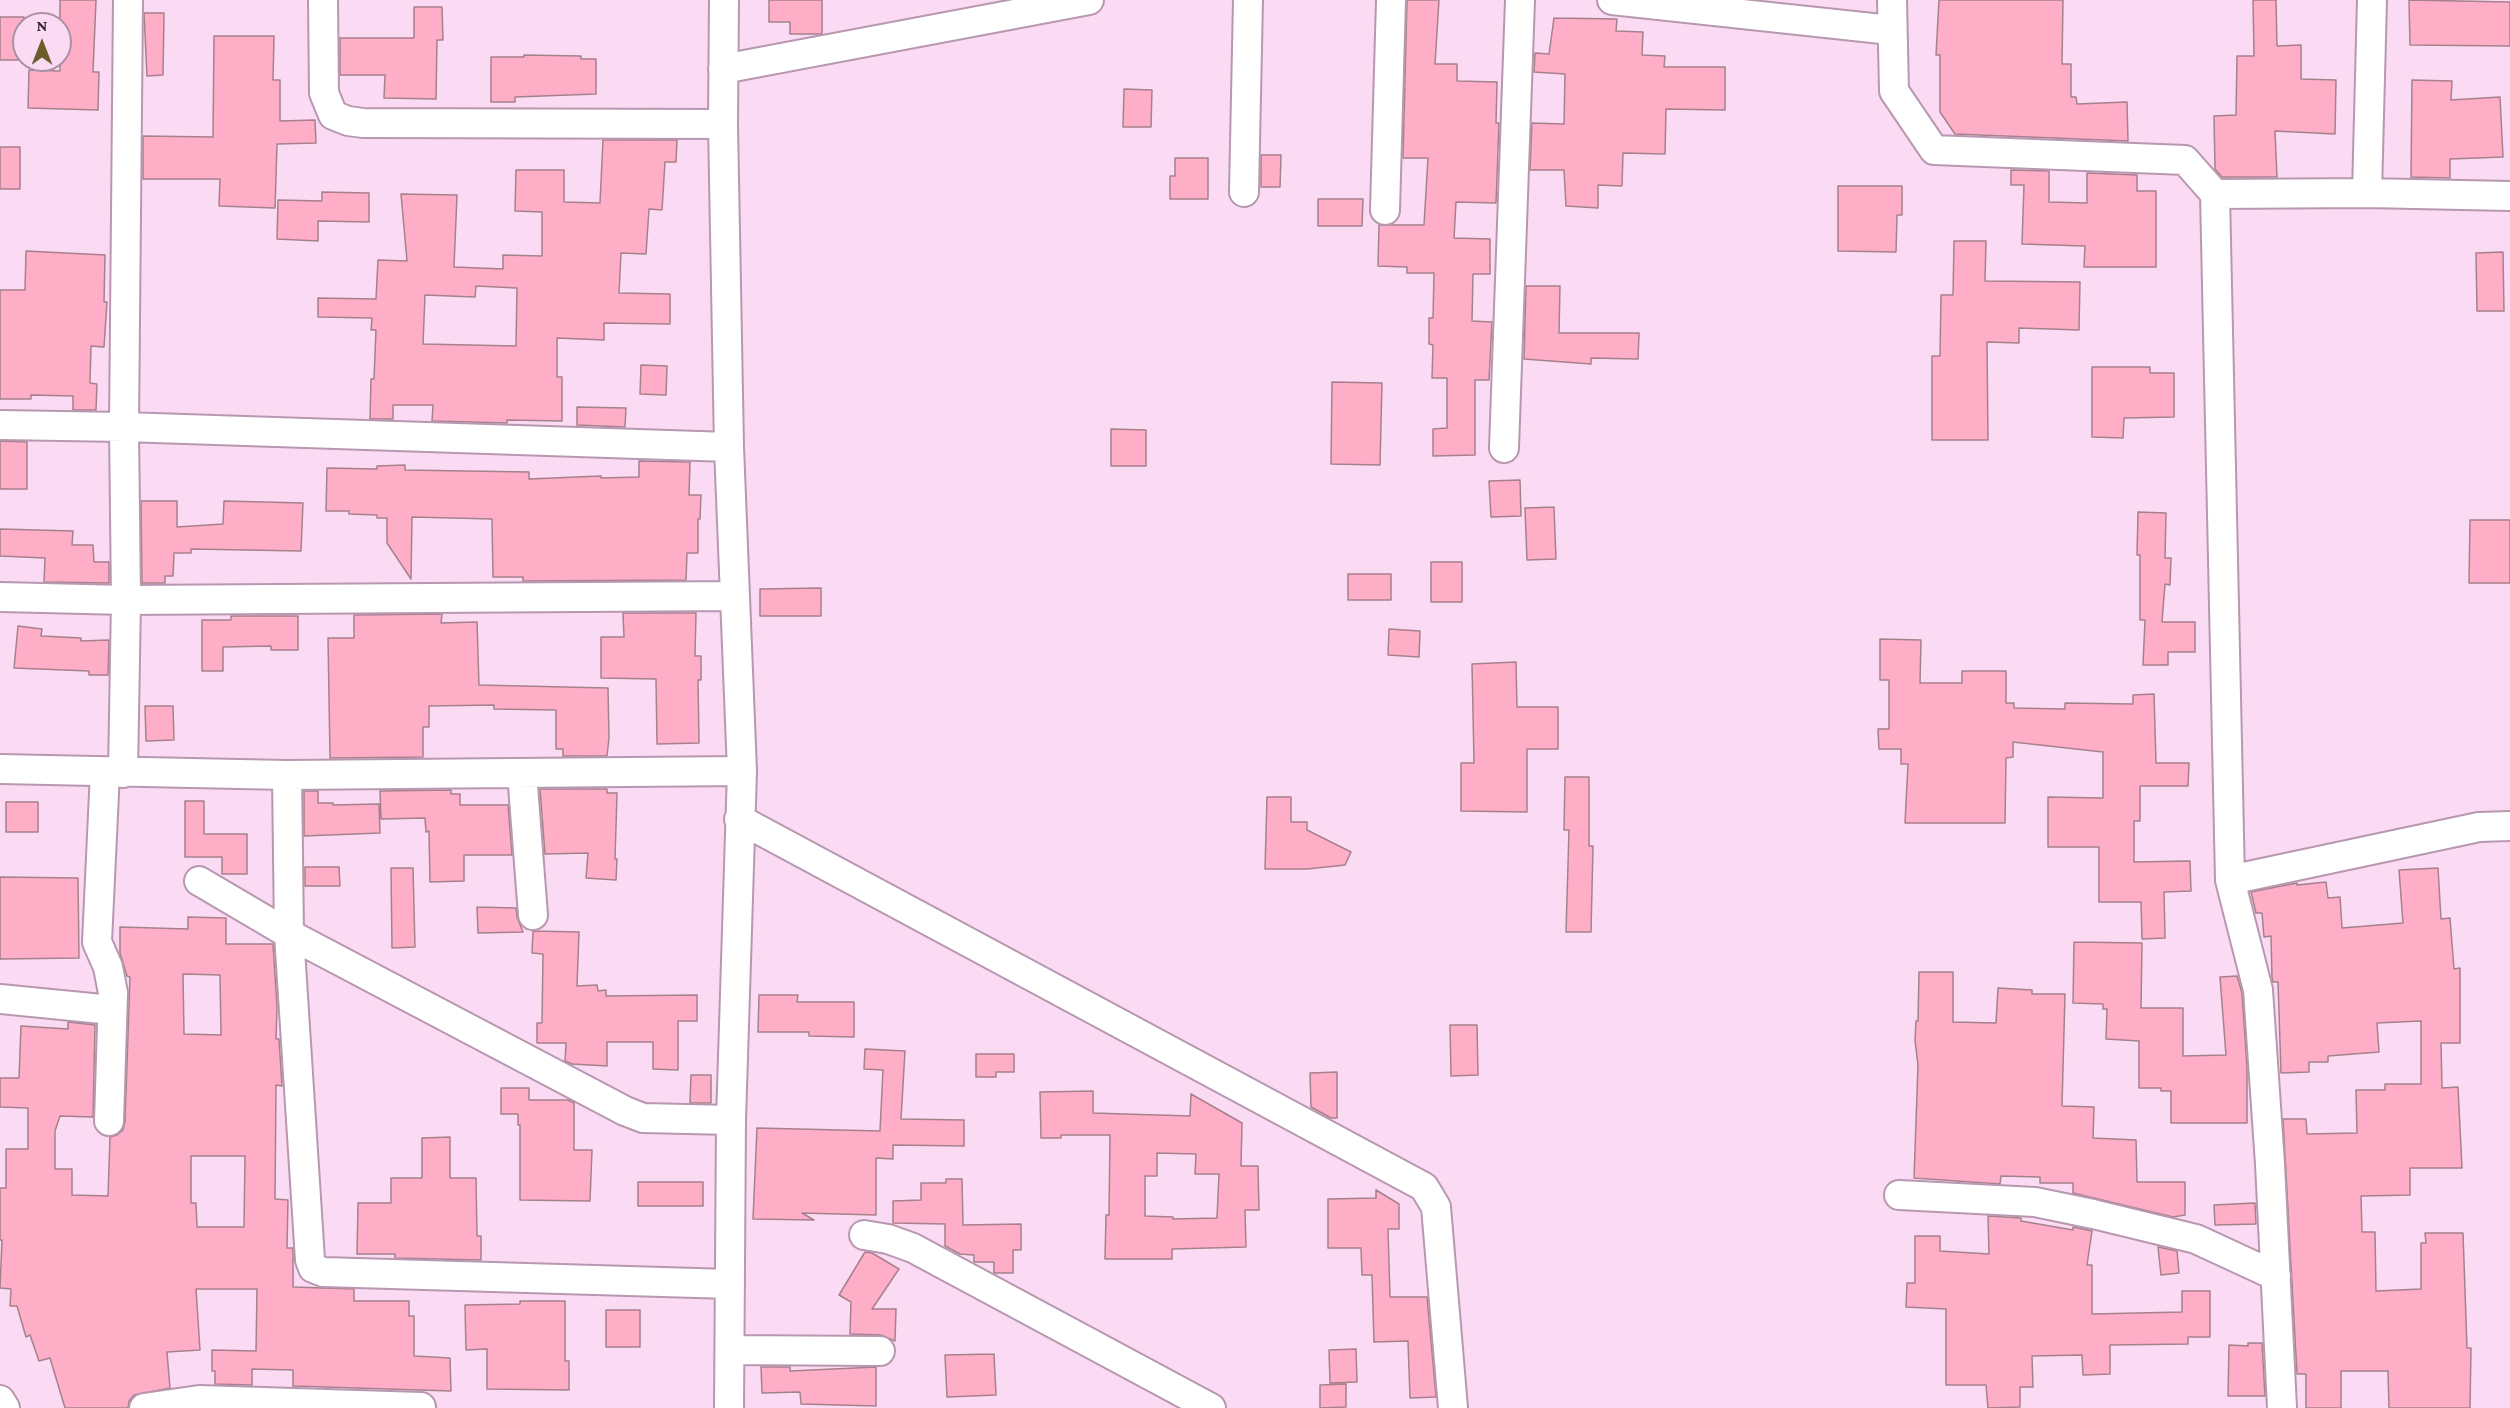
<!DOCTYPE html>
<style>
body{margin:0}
#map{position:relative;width:2510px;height:1408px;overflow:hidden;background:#fbdbf3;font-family:"Crimson Pro",serif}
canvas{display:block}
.north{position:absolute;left:12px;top:12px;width:60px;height:60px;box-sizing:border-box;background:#fbdbf3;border:2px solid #aa92a4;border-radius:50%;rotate:0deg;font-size:16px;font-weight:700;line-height:24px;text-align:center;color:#31252e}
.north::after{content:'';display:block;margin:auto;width:21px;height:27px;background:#6a5d2a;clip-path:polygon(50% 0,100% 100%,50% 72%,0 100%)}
</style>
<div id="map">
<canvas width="2510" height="1408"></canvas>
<div class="north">N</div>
</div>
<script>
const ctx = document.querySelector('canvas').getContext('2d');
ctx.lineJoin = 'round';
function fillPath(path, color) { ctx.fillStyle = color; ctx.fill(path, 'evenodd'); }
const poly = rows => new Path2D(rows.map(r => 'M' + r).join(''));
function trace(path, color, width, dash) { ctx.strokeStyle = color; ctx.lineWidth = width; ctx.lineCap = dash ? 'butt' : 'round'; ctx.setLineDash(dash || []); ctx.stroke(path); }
const building = poly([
 [60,0,96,0,93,72,99,72,98,110,28,108,29,70,60,71,60,0],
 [769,0,822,0,822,34,790,34,790,22,769,22,769,0],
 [1407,0,1439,0,1435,64,1457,64,1457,81,1497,82,1496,123,1499,123,1496,203,1456,202,1454,238,1490,239,1490,274,1473,274,1472,321,1492,322,1489,380,1475,380,1475,455,1433,456,1433,429,1447,428,1447,378,1432,378,1433,345,1429,344,1429,318,1433,318,1434,273,1407,273,1407,267,1378,266,1379,225,1424,225,1428,158,1403,158,1407,0],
 [1939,0,2063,0,2062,64,2071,64,2071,97,2076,97,2077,104,2127,102,2128,141,1955,134,1940,112,1940,55,1936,55,1939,0],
 [2253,0,2276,0,2277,46,2301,45,2301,79,2336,80,2335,134,2275,131,2277,177,2222,177,2215,169,2214,116,2236,115,2237,56,2254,56,2253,0],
 [2409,0,2510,2,2510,46,2410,45,2409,0],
 [414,7,442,7,443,40,437,40,436,99,384,98,385,75,340,75,340,38,414,38,414,7],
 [144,13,164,13,163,75,147,76,144,13],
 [0,17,24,17,24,60,0,60,0,17],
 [1554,18,1617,19,1616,31,1643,32,1642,55,1665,56,1664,67,1725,67,1725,110,1666,109,1665,154,1623,153,1622,186,1598,185,1598,208,1566,206,1564,170,1530,170,1532,123,1564,124,1565,74,1534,72,1535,53,1549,54,1554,18],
 [214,36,274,36,273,80,280,80,280,121,315,120,316,143,277,144,275,208,219,206,220,179,143,179,143,136,213,137,214,36],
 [524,55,581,56,581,59,596,59,596,94,515,97,515,102,491,102,491,57,524,57,524,55],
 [2412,80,2452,81,2451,100,2500,97,2503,157,2450,159,2450,178,2411,177,2412,80],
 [1124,89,1152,90,1151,127,1123,127,1124,89],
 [603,140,677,140,676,162,665,162,662,210,649,209,646,254,621,253,619,293,670,294,670,324,604,323,604,340,557,338,557,377,562,377,562,421,507,420,507,423,432,421,433,405,393,405,393,419,370,419,371,379,374,379,376,330,371,330,372,318,318,317,318,298,376,299,378,260,407,261,401,194,457,195,454,267,503,269,503,255,542,256,542,212,515,211,516,170,564,170,564,202,600,203,603,140],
 [476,286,517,288,516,346,423,344,425,295,475,297,476,286],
 [0,147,20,147,20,189,0,189,0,147],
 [1261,155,1281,155,1280,187,1261,187,1261,155],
 [1175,158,1208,158,1208,199,1170,199,1170,176,1175,176,1175,158],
 [2011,170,2049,171,2049,202,2087,203,2087,173,2137,175,2137,191,2156,191,2156,267,2084,267,2085,246,2022,244,2024,185,2011,185,2011,170],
 [1838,186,1902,186,1902,215,1897,215,1896,252,1838,251,1838,186],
 [322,192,369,193,369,222,318,221,318,241,277,239,278,200,322,201,322,192],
 [1318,199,1363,199,1362,226,1318,226,1318,199],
 [1954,241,1986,241,1985,281,2080,282,2079,330,2019,328,2019,343,1987,342,1988,440,1932,440,1932,356,1940,356,1941,295,1953,295,1954,241],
 [26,251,105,255,104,302,107,302,104,347,91,346,90,383,97,384,96,410,73,410,73,396,31,395,31,399,0,399,0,290,25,290,26,251],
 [2503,252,2504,311,2477,311,2476,253,2503,252],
 [1526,286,1560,286,1559,333,1639,333,1638,359,1591,358,1591,364,1524,359,1526,286],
 [641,365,667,366,666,395,640,394,641,365],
 [2092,367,2150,367,2150,373,2174,373,2174,417,2124,418,2123,438,2092,437,2092,367],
 [1332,382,1382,383,1380,465,1331,464,1332,382],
 [577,407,626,408,625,427,577,425,577,407],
 [1111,429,1146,430,1146,466,1111,466,1111,429],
 [0,441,27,442,27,489,0,489,0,441],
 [639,461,690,462,689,495,701,495,700,519,698,519,698,553,687,553,686,580,523,581,523,577,493,577,492,519,412,517,411,579,387,543,387,518,377,518,377,515,349,514,349,511,326,511,327,468,377,469,377,466,405,465,405,470,529,472,529,479,601,476,601,478,639,477,639,461],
 [1520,480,1521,516,1491,517,1489,481,1520,480],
 [141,501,177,501,177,527,223,524,224,501,303,503,301,551,191,549,191,553,174,553,173,576,165,576,165,583,142,583,141,501],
 [1554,507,1556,559,1527,560,1525,508,1554,507],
 [2138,512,2166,513,2165,558,2171,558,2170,585,2165,584,2162,622,2195,622,2195,652,2168,652,2168,665,2143,665,2145,620,2140,620,2140,555,2137,555,2138,512],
 [2470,520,2510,520,2510,583,2469,583,2470,520],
 [0,529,73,531,72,545,93,545,94,562,109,562,109,583,44,582,45,558,0,556,0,529],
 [1431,562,1462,562,1462,602,1431,602,1431,562],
 [1348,574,1391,574,1391,600,1348,600,1348,574],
 [821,588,821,616,760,616,760,589,821,588],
 [623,613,696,613,695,656,701,656,701,680,698,680,699,743,657,744,656,679,601,678,601,637,624,637,623,613],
 [442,614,441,623,477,622,479,685,608,688,609,738,607,756,563,756,563,749,556,749,556,710,494,709,494,705,429,706,429,727,423,727,423,757,330,758,328,638,354,638,354,615,442,614],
 [231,616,298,616,298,650,271,650,271,646,223,647,223,671,202,671,202,620,231,620,231,616],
 [18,626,42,629,41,636,81,638,81,641,109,640,108,675,89,675,89,671,14,668,18,626],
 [1389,629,1420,631,1419,657,1388,655,1389,629],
 [1880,639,1921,640,1920,683,1962,683,1962,671,2006,671,2006,703,2014,703,2014,708,2065,709,2065,703,2133,704,2133,695,2154,694,2156,763,2189,763,2188,786,2140,786,2140,821,2134,821,2134,862,2190,861,2191,891,2164,892,2165,938,2142,939,2141,902,2099,902,2099,847,2048,847,2048,797,2103,798,2103,752,2013,742,2013,757,2006,758,2005,823,1905,823,1908,764,1901,764,1901,749,1879,749,1878,729,1889,729,1889,680,1880,680,1880,639],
 [1516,662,1517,707,1558,707,1558,749,1527,749,1527,812,1461,811,1461,763,1474,763,1472,664,1516,662],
 [145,706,173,706,174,740,146,741,145,706],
 [1565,777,1589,777,1589,846,1593,846,1591,932,1566,932,1569,830,1564,830,1565,777],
 [540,789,607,789,607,793,617,793,615,859,617,859,616,880,586,878,588,853,545,854,540,789],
 [451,790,451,794,460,794,460,805,508,805,512,855,464,855,464,881,430,882,429,831,426,832,425,818,381,819,380,791,451,790],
 [304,791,318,791,318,803,333,803,333,805,379,804,380,833,304,836,304,791],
 [1267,797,1291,797,1291,822,1307,822,1307,830,1351,852,1345,865,1307,869,1265,869,1267,797],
 [185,801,204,801,204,834,247,834,247,874,222,874,222,857,185,857,185,801],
 [6,802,38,802,38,832,6,832,6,802],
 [305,867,339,867,340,886,305,886,305,867],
 [391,868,413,868,415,947,392,948,391,868],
 [2438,868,2441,919,2450,918,2454,969,2460,968,2460,1043,2441,1043,2442,1088,2458,1087,2462,1168,2410,1168,2410,1195,2361,1196,2362,1232,2375,1232,2376,1291,2421,1289,2421,1243,2426,1243,2425,1233,2463,1233,2467,1348,2471,1348,2470,1408,2389,1408,2388,1371,2341,1371,2341,1408,2306,1408,2306,1374,2297,1374,2283,1119,2306,1119,2307,1134,2357,1133,2356,1090,2385,1090,2385,1084,2421,1084,2421,1021,2377,1023,2379,1052,2328,1056,2328,1062,2309,1062,2309,1072,2281,1073,2278,982,2273,982,2272,978,2271,936,2264,937,2262,913,2256,913,2251,892,2297,883,2297,885,2326,882,2328,898,2340,897,2342,928,2403,923,2399,870,2438,868],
 [0,877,78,878,79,958,0,959,0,877],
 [477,907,516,908,517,917,523,932,478,933,477,907],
 [188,917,226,918,226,944,273,944,277,1006,276,1039,279,1039,282,1086,276,1085,275,1199,288,1200,287,1248,293,1248,293,1287,354,1289,354,1301,409,1301,409,1316,414,1316,414,1356,450,1358,451,1391,293,1386,293,1370,252,1369,252,1385,215,1384,215,1371,212,1371,212,1350,256,1351,257,1289,196,1289,200,1350,167,1352,170,1388,134,1395,129,1401,128,1408,65,1408,50,1358,39,1361,30,1335,26,1337,17,1306,10,1306,11,1289,0,1288,2,1240,0,1240,0,1188,6,1188,6,1149,28,1149,28,1108,0,1107,0,1078,19,1078,21,1026,68,1029,68,1022,95,1025,93,1117,60,1116,55,1131,55,1169,72,1169,72,1195,108,1196,110,1137,117,1135,123,1130,125,1122,130,977,127,976,120,953,120,927,188,929,188,917],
 [183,974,220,975,221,1035,184,1034,183,974],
 [191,1156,245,1156,244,1227,197,1227,196,1203,191,1203,191,1156],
 [533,931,579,932,577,986,597,985,598,991,606,990,606,996,697,995,697,1021,678,1021,678,1070,653,1069,653,1042,607,1042,607,1066,572,1064,565,1061,566,1043,537,1043,537,1023,542,1023,543,954,532,953,533,931],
 [2074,942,2142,943,2141,1008,2183,1008,2183,1056,2226,1055,2220,977,2237,976,2242,993,2247,1068,2247,1123,2171,1123,2171,1091,2161,1091,2161,1088,2139,1088,2139,1041,2106,1039,2107,1009,2103,1009,2103,1004,2073,1003,2074,942],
 [1919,972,1953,972,1953,1022,1996,1023,1998,988,2032,990,2032,994,2065,994,2062,1106,2094,1107,2093,1138,2136,1140,2137,1182,2185,1182,2185,1215,2173,1217,2073,1193,2073,1183,2040,1183,2040,1177,2001,1176,2000,1184,1914,1178,1918,1065,1915,1040,1916,1021,1918,1021,1919,972],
 [759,995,798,995,797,1002,854,1002,854,1037,809,1036,809,1032,758,1032,759,995],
 [1450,1025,1477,1025,1478,1075,1451,1076,1450,1025],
 [865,1049,905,1051,901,1119,964,1120,964,1146,893,1145,893,1159,876,1158,876,1215,802,1213,814,1220,753,1219,757,1128,880,1131,883,1070,864,1069,865,1049],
 [976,1054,1014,1054,1014,1072,996,1072,996,1077,976,1077,976,1054],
 [1337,1072,1337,1118,1331,1118,1311,1107,1310,1073,1337,1072],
 [691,1075,711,1075,711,1103,690,1103,691,1075],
 [501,1088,529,1088,529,1100,568,1100,574,1103,574,1150,592,1150,590,1201,520,1200,520,1125,518,1125,518,1114,501,1114,501,1088],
 [1093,1091,1093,1113,1190,1116,1191,1094,1242,1123,1241,1166,1258,1166,1259,1210,1245,1210,1246,1247,1172,1249,1172,1259,1105,1259,1106,1215,1109,1215,1110,1135,1061,1135,1061,1138,1041,1138,1040,1092,1093,1091],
 [1157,1153,1196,1154,1195,1174,1219,1174,1217,1218,1173,1219,1173,1217,1145,1216,1145,1176,1157,1176,1157,1153],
 [450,1137,450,1178,476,1178,477,1236,481,1236,481,1260,395,1258,395,1254,357,1254,358,1203,391,1203,391,1178,422,1178,422,1138,450,1137],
 [946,1179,962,1179,963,1225,1021,1224,1021,1250,1013,1250,1013,1273,994,1273,994,1262,974,1262,974,1255,960,1254,945,1246,945,1224,893,1223,893,1201,921,1200,921,1183,946,1183,946,1179],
 [638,1182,703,1182,703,1206,638,1206,638,1182],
 [1376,1190,1399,1204,1399,1229,1388,1229,1390,1297,1427,1297,1436,1397,1410,1398,1408,1341,1374,1342,1372,1275,1362,1275,1361,1248,1328,1248,1328,1199,1376,1198,1376,1190],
 [2255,1203,2256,1224,2215,1225,2214,1205,2255,1203],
 [1988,1216,2021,1218,2021,1221,2073,1230,2073,1227,2092,1231,2087,1265,2092,1265,2092,1314,2182,1312,2182,1291,2210,1291,2210,1337,2188,1337,2188,1344,2110,1345,2110,1374,2083,1375,2082,1355,2032,1356,2033,1387,2020,1387,2020,1407,1988,1408,1986,1385,1946,1385,1946,1309,1906,1307,1907,1283,1915,1283,1915,1236,1940,1236,1940,1251,1989,1254,1988,1216],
 [2158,1247,2177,1251,2179,1273,2161,1275,2158,1247],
 [865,1252,872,1253,899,1269,872,1309,896,1309,895,1341,881,1335,850,1334,851,1302,839,1295,865,1252],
 [520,1301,565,1301,565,1361,569,1361,569,1390,487,1389,487,1349,466,1350,465,1305,520,1304,520,1301],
 [606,1310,640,1310,640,1347,606,1347,606,1310],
 [2248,1343,2262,1343,2265,1396,2228,1396,2229,1345,2248,1346,2248,1343],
 [1356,1349,1357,1382,1330,1383,1329,1350,1356,1349],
 [994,1354,996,1395,947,1397,945,1355,994,1354],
 [761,1367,790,1367,790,1371,876,1367,876,1406,801,1404,800,1392,762,1393,761,1367],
 [1346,1384,1346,1407,1320,1408,1320,1385,1346,1384]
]);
fillPath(building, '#ffaec8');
trace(building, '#a6818c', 1.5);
const minor = poly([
 [323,0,324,93,333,115,348,121,363,123,723,124],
 [724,0,723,124,729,447,742,771,731,1120,729,1408],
 [1612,0,1891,30],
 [1892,0,1894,91,1934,150,2185,160,2215,194,2230,880,2258,990,2270,1164,2282,1408],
 [723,69,1089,0],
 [1244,192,1248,0],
 [2367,193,2372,0],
 [2215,194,2367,193,2510,196],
 [1385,210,1391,0],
 [0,425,124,427,729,447],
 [1504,448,1520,0],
 [0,597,126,600,735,596],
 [0,769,287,775,742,771],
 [105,772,97,942,108,967,113,993,109,1121],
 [123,773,126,600,124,427,128,0],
 [522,773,533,915],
 [287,775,289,934,310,1260,313,1268,323,1272,730,1284],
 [739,819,1424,1187,1436,1207,1453,1408],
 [2230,880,2479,827,2510,826],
 [199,881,289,934,625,1111,643,1118,731,1120],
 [0,999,112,1010],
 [1899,1195,2035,1202,2093,1214,2196,1239,2276,1276],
 [864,1235,888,1239,913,1248,1211,1408],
 [731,1350,880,1351],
 [0,1400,5,1408],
 [144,1408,199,1400,421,1407]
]);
trace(minor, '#b798b0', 32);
trace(minor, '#fff', 28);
</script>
